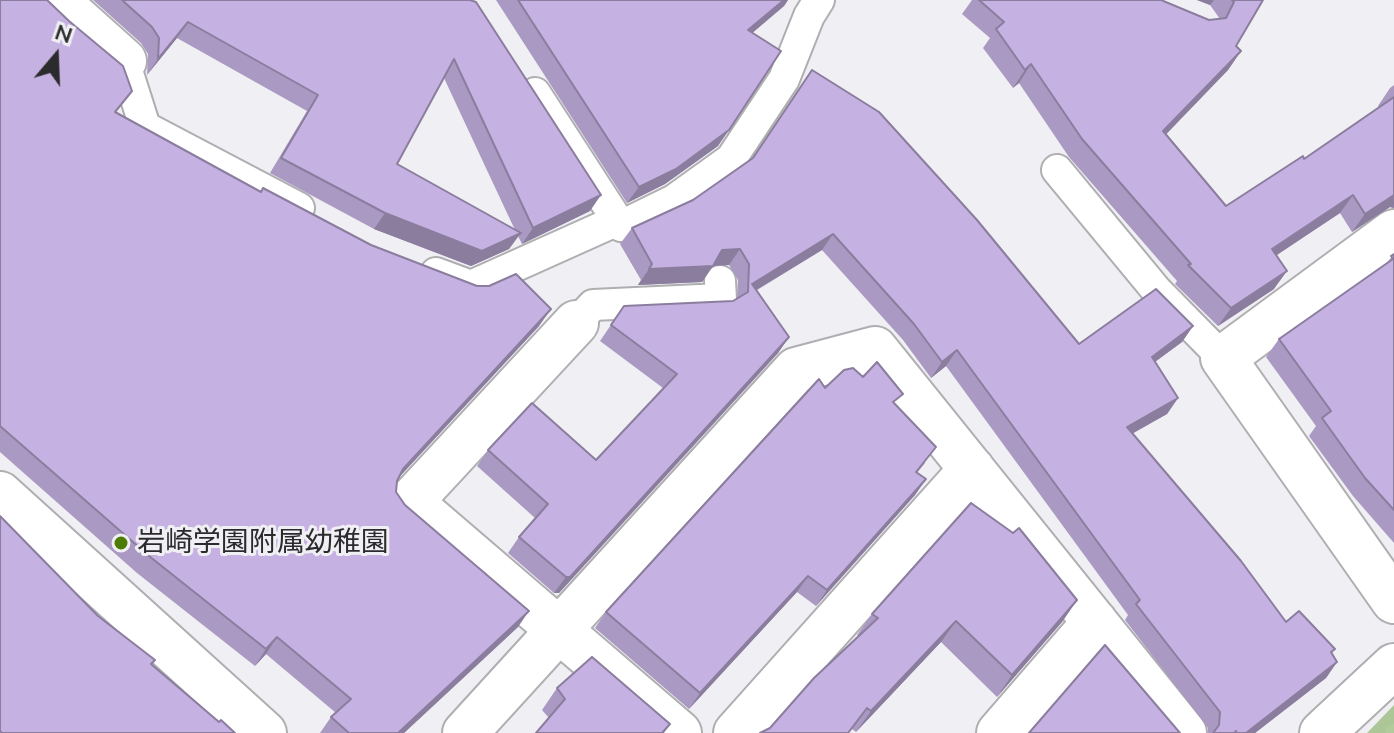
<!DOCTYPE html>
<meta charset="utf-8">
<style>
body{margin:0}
#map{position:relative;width:1394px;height:733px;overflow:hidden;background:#f0eff3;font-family:Mulish,sans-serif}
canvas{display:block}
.north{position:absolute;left:16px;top:16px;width:80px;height:80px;-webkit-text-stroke:6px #f0eff3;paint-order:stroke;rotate:19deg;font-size:22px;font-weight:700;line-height:32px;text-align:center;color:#2b2a2c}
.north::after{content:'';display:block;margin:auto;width:28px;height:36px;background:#2b2a2c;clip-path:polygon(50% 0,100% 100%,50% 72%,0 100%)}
</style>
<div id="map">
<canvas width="1394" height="733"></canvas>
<div class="north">N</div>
</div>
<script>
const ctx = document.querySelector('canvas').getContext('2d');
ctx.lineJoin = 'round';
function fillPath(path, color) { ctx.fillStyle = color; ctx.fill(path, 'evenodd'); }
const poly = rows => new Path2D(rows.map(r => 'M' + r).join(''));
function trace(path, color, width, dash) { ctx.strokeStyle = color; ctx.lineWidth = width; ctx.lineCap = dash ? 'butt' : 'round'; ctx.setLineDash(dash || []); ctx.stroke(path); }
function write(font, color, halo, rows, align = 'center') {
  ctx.font = font + ' Mulish,"Noto Sans JP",sans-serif'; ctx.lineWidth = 6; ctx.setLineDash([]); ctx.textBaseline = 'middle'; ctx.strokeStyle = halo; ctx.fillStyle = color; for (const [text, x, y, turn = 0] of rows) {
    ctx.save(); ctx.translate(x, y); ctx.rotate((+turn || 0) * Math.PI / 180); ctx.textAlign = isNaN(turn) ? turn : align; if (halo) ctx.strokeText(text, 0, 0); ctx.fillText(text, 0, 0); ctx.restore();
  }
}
fillPath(poly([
 [1394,705,1394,733,1367,733]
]), '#acc697');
trace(poly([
 [1393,733,1394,732]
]), '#b1cb9b', 16);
const lane = poly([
 [124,61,145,127,299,208],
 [535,93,621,226,674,200,731,159,784,79,809,16,819,0],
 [1057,170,1157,291,1223,358],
 [436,273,471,286,618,220],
 [576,323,593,305,721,299,720,281]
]);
const street = poly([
 [56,0,124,61],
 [1394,232,1223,358,1394,601],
 [576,323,410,502,679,733],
 [0,494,264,733],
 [465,733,796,370,875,349,1184,733],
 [736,733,972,469],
 [999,733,1095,622]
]);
const secondary = poly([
 [1322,733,1394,666]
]);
trace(lane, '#afaeb1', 34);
trace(street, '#afaeb1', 48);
trace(secondary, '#afaeb1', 48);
trace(lane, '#fff', 30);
trace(street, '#fff', 44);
trace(secondary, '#fff', 44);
fillPath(poly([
 [0,0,116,112,260,192,539,326,399,477,397,481,396,492,405,505,518,627,404,733,320,733,331,717,336,713,266,654,255,666,137,573,0,452],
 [93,0,470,0,590,211,522,244,518,236,509,249,471,266,374,229,270,173,307,111,177,38,147,75,148,54,141,43],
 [444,78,485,166,515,230,397,164],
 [496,0,788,0,784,6,752,33,718,146,665,184,627,203],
 [972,0,1161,0,1209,20,1220,19,1210,5,1197,0,1263,0,1236,46,1241,51,1228,70,1166,134,1226,206,1304,159,1379,108,1378,106,1390,88,1394,85,1394,208,1390,207,1352,232,1340,213,1276,255,1274,289,1218,326,1175,284,1177,281,1069,157,1019,83,1013,88,983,48,990,38,962,14],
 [752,158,1079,344,1193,326,1182,342,1155,362,1178,398,1167,414,1132,433,1286,622,1335,649,1332,653,1337,662,1326,678,1255,733,1208,733,1208,728,1125,620,1128,615,946,366,931,378,903,340,822,250,757,290,789,337,778,353,559,593,554,593,508,553,519,537,535,518,477,466,488,450,596,460,663,388,600,341,613,322,733,301,737,299,738,280,729,265,713,266,702,282,638,285,641,280,620,244,632,228,693,200],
 [1394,254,1394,543,1353,496,1309,436,1316,426,1266,357,1279,339,1386,264],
 [825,388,895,405,925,463,917,473,926,479,915,495,816,606,797,592,689,709,595,628,606,612],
 [1077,600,1062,622,997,697,941,642,856,732,852,729,770,728,859,636,857,635,872,614],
 [557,688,670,724,664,733,536,733,549,718,542,710]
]), '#aa99c2');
fillPath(poly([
 [784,0,788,0,784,6,737,46,748,30],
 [1197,0,1214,0,1210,5],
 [188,22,177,38,147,75,158,59],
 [1241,51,1228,70,1151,150,1163,131],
 [1031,64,1019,83,1013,88,1025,70],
 [729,130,718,146,665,184,627,203,639,187],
 [601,195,590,211,522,244,533,228],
 [1353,195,1340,213,1259,267,1272,249],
 [1394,195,1394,208,1390,207,1352,232,1365,214],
 [385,213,521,233,509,249,471,266,374,229],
 [833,234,822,250,743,298,752,284],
 [740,249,729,265,711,266,722,250],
 [713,266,702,282,638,285,649,269],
 [1287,271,1274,289,1218,326,1231,308],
 [551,309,539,326,392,485,403,469],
 [1193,326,1182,342,1141,372,1152,357],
 [789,337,778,353,559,593,554,593,566,577],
 [957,350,946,366,931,378,942,362],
 [1178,398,1167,414,1116,443,1127,427],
 [926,479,915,495,816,606,827,590],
 [808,576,797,592,689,709,700,693],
 [1077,600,1062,622,997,697,1012,675],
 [529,611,518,627,404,733,398,733],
 [956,621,941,642,856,732,871,711],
 [277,637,266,654,255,666,266,649],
 [1337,662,1326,678,1255,733,1246,733]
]), '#8b7d9e');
const building = poly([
 [0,0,47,0,69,21,123,66,132,91,115,112,261,192,263,188,371,245,477,286,489,286,516,274,551,309,403,469,397,481,396,492,405,505,529,611,398,733,349,733,331,717,351,699,277,637,266,649,149,556,0,426,0,0],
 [122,0,470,0,476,2,601,195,533,228,454,59,397,164,521,233,482,251,385,213,281,158,318,95,188,22,158,59,159,38,152,27,122,0],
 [518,0,784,0,748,30,781,51,729,130,676,169,639,187,518,0],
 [979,0,1161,0,1209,20,1226,18,1234,2,1232,0,1263,0,1236,46,1241,51,1163,131,1226,206,1303,156,1304,159,1394,97,1394,195,1365,214,1353,195,1272,249,1287,271,1231,308,1188,265,1191,264,1082,139,1031,64,1025,70,996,29,1004,22,979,0],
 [812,70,879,112,977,220,1079,344,1156,289,1193,326,1152,357,1178,398,1127,427,1241,561,1286,622,1299,611,1335,649,1331,652,1337,662,1246,733,1237,733,1236,731,1234,733,1213,733,1219,725,1220,712,1136,604,1140,600,957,350,942,362,914,324,833,234,752,284,789,337,570,577,566,577,519,537,548,504,488,450,532,403,596,460,677,374,611,325,624,306,733,301,748,292,749,264,740,249,722,250,713,266,649,269,652,264,632,228,693,200,753,158,812,70],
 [1394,254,1394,510,1365,478,1322,418,1331,411,1279,339,1393,259,1391,256,1394,254],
 [877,362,903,394,893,402,936,447,916,472,926,479,827,590,808,576,700,693,606,612,819,379,825,388,844,370,853,368,863,377,877,362],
 [971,503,1013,533,1019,528,1077,600,1012,675,956,621,871,711,867,708,848,733,760,733,770,728,814,678,878,618,872,614,971,503],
 [0,516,98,616,155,660,151,664,219,722,221,720,235,733,2,733,0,731,0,516],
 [1105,645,1180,733,1029,733,1105,645],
 [592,657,670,724,662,733,536,733,565,699,557,688,592,657]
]);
fillPath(building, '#c6b2e2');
trace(building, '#8b7d9e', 2);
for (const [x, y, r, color] of [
 [121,543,8,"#4d7c03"]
]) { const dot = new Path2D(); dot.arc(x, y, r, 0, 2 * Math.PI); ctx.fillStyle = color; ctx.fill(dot); trace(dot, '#f0eff3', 3); }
write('28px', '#2b2a2c', '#f0eff3', [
 ["岩崎学園附属幼稚園",137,543]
], 'left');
</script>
